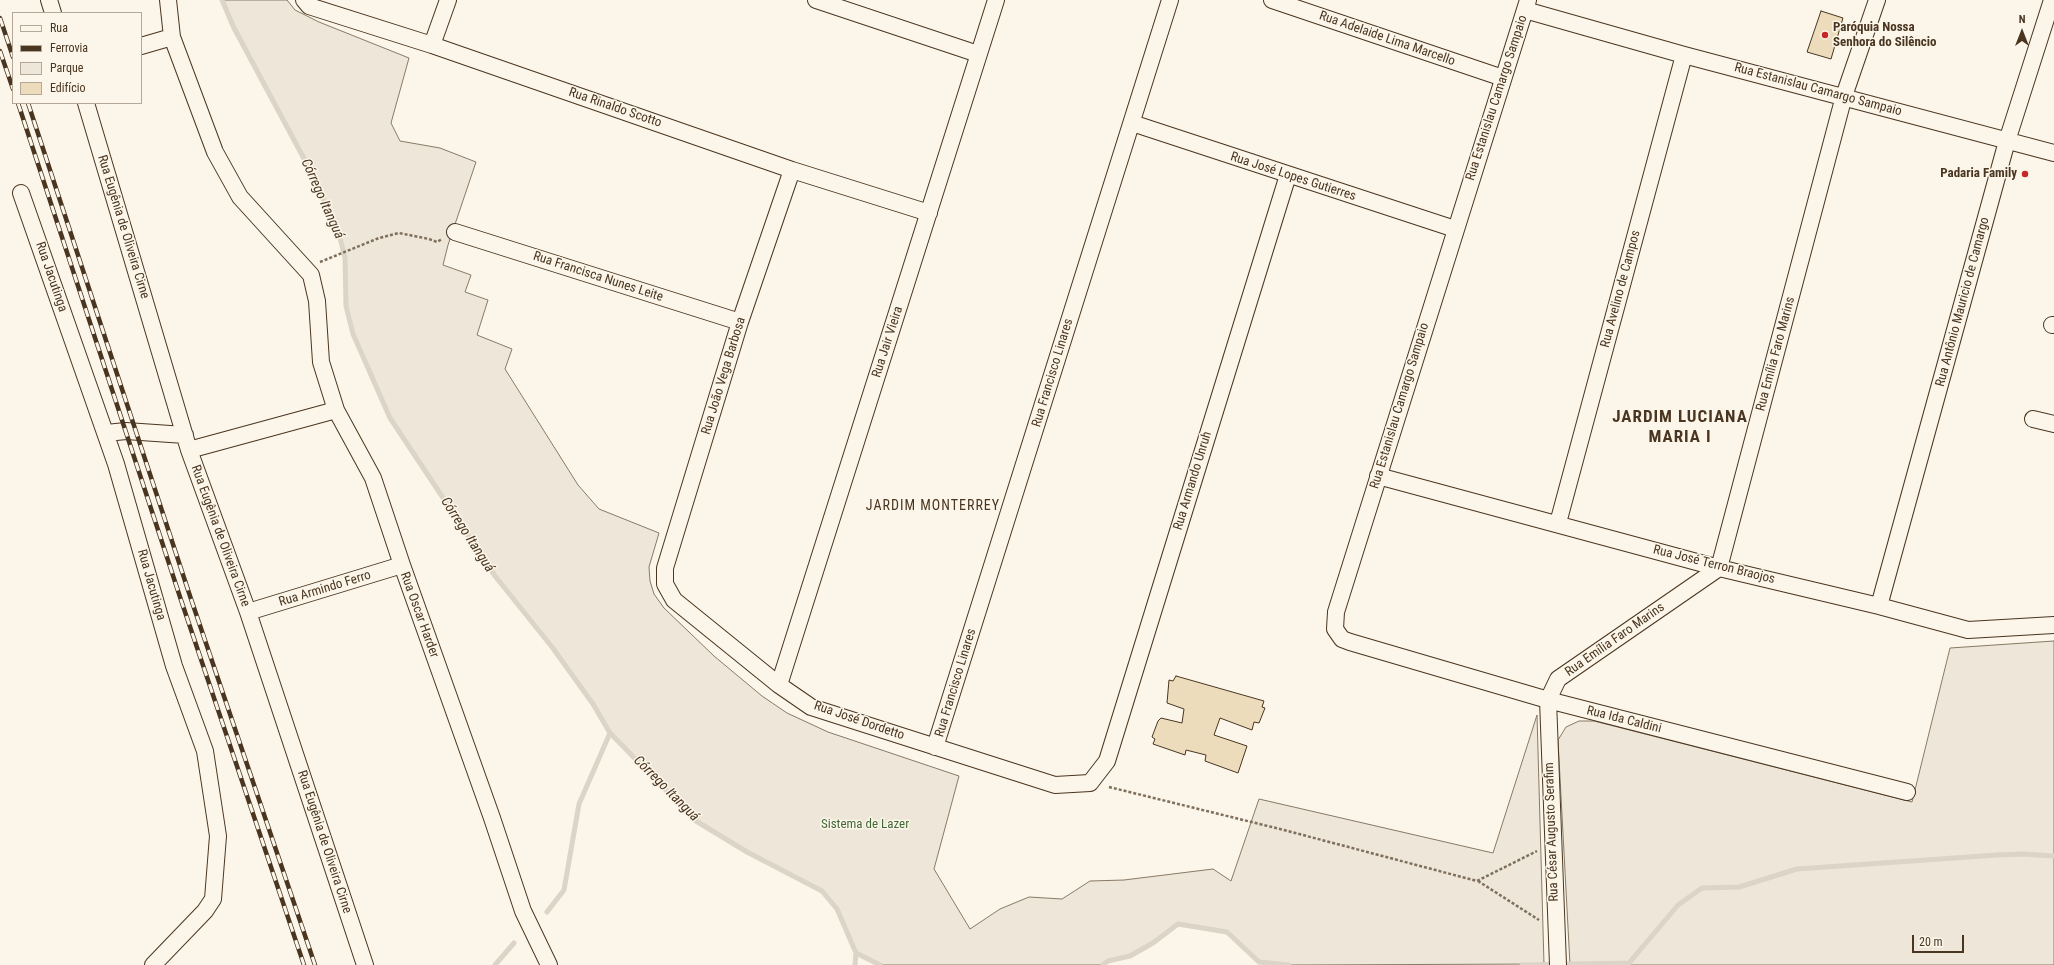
<!DOCTYPE html>
<meta charset="utf-8">
<style>
body{margin:0}
#map{position:relative;width:2054px;height:965px;overflow:hidden;background:#fbf6e9;font-family:"Roboto Condensed",sans-serif}
canvas{display:block}
.legend{position:absolute;left:12px;top:12px;width:130px;height:92px;box-sizing:border-box;background:#fbf6e9;border:1px solid #b4a999;margin:0;padding:5px 7px;list-style:none;font-size:12px;color:#4a3520}
.legend li{display:flex;align-items:center;gap:8px;height:20px}
.legend b{width:20px;border:1px solid #b4a999}
.north{position:absolute;left:2002px;top:12px;width:40px;height:40px;-webkit-text-stroke:3px #fbf6e9;paint-order:stroke;rotate:0deg;font-size:11px;font-weight:700;line-height:16px;text-align:center;color:#4a3520}
.north::after{content:'';display:block;margin:auto;width:14px;height:18px;background:#4a3520;clip-path:polygon(50% 0,100% 100%,50% 72%,0 100%)}
.scale{position:absolute;left:1912px;top:935px;width:52px;height:18px;box-sizing:border-box;border:2px solid #4a3520;border-top:0;padding-left:5px;font-size:12px;line-height:14px;white-space:nowrap;color:#4a3520;-webkit-text-stroke:3px #fbf6e9;paint-order:stroke}
</style>
<div id="map">
<canvas width="2054" height="965"></canvas>
<ul class="legend">
<li><b style="height:5px;background:#fbf6e9"></b>Rua</li>
<li><b style="height:5px;background:#4a3520"></b>Ferrovia</li>
<li><b style="height:11px;background:#ede6d9"></b>Parque</li>
<li><b style="height:11px;background:#ecdcbc"></b>Edifício</li>
</ul>
<div class="north">N</div>
<div class="scale">20 m</div>
</div>
<script>
const ctx = document.querySelector('canvas').getContext('2d');
ctx.lineJoin = 'round';
function fillPath(path, color) { ctx.fillStyle = color; ctx.fill(path, 'evenodd'); }
const poly = rows => new Path2D(rows.map(r => 'M' + r).join(''));
function trace(path, color, width, dash) { ctx.strokeStyle = color; ctx.lineWidth = width; ctx.lineCap = dash ? 'butt' : 'round'; ctx.setLineDash(dash || []); ctx.stroke(path); }
function write(font, color, halo, rows, align = 'center') {
  ctx.font = font + ' "Roboto Condensed",sans-serif'; ctx.lineWidth = 3; ctx.setLineDash([]); ctx.textBaseline = 'middle'; ctx.strokeStyle = halo; ctx.fillStyle = color; for (const [text, x, y, turn = 0] of rows) {
    ctx.save(); ctx.translate(x, y); ctx.rotate((+turn || 0) * Math.PI / 180); ctx.textAlign = isNaN(turn) ? turn : align; if (halo) ctx.strokeText(text, 0, 0); ctx.fillText(text, 0, 0); ctx.restore();
  }
}
const green = poly([
 [222,0,287,0,295,10,319,22,409,58,391,123,400,141,440,148,476,162,448,245,443,265,471,275,465,292,488,300,477,335,512,349,505,369,578,485,599,509,659,533,649,567,650,581,654,594,664,608,714,656,762,696,787,713,828,732,959,776,934,869,970,929,1000,909,1029,897,1062,899,1090,881,1124,880,1213,869,1231,881,1259,799,1493,853,1537,715,1544,964,1289,965,1259,962,1227,932,1178,924,1153,943,1130,956,1108,961,1103,965,880,965,856,953,837,909,822,891,747,852,696,821,610,733,593,704,552,647,495,576,390,418,353,334,346,306,345,258,339,234,309,168,234,28,222,0],
 [2054,641,2054,965,1570,965,1558,740,1566,727,1579,721,1594,721,1912,802,1950,648,2054,641]
]);
fillPath(green, '#ede6d9');
trace(green, '#887966', 1);
trace(poly([
 [222,0,234,28,309,168,339,234,345,258,346,306,353,334,390,418,495,576,552,647,593,704,610,733,696,821,747,852,822,891,837,909,856,953,855,965],
 [547,912,564,890,579,804,610,733],
 [856,953,880,965],
 [495,965,514,943],
 [1103,965,1108,961,1130,956,1153,943,1178,924,1227,932,1259,962,1289,965],
 [1522,965,1629,963,1678,905,1702,888,1739,887,1797,869,1997,855,2023,854,2054,856]
]), '#dcd4c6', 5);
const building = poly([
 [1821,11,1843,18,1831,59,1807,52,1821,11],
 [1176,676,1264,701,1262,707,1265,708,1259,723,1254,722,1252,730,1220,718,1214,735,1247,746,1238,773,1205,761,1206,755,1186,750,1185,755,1153,744,1155,739,1152,737,1158,721,1161,718,1182,723,1184,709,1167,703,1169,680,1173,681,1176,676]
]);
fillPath(building, '#ecdcbc');
trace(building, '#4a3520', 1);
const street = poly([
 [49,0,53,13],
 [168,0,172,37,215,152,240,197,311,275,317,301,321,362,336,410],
 [304,0,309,6,432,45,792,170,929,213],
 [816,0,978,54],
 [1272,0,1503,78],
 [1528,0,1336,612,1335,629,1342,639,1350,642,1548,700,1907,792],
 [1525,10,1684,55,2054,153],
 [432,45,448,0],
 [141,46,172,37],
 [86,103,189,450,248,612,365,965],
 [1132,123,1455,229],
 [792,170,740,322,665,568,665,584,674,600,779,685,811,707,1055,785,1090,783,1107,761,1288,175],
 [21,193,116,464,174,666,205,751,218,836,213,899,205,911,153,965],
 [455,232,740,322],
 [2052,325,2054,325],
 [2033,419,2054,424],
 [106,433,126,431,185,435],
 [189,450,336,410,373,478,402,565,492,818,523,911,549,965],
 [1378,476,1719,568,1879,606,1968,630,2054,625],
 [1558,523,1684,55],
 [1879,606,2007,141,2052,0],
 [248,612,402,565],
 [779,685,996,0],
 [935,747,1170,0],
 [1558,965,1548,700,1558,679,1719,568,1844,96,1877,0]
]);
trace(street, '#4a3520', 18);
trace(poly([
 [320,262,379,238,399,233,429,239,437,242,442,239],
 [1109,787,1284,830,1477,881,1537,851],
 [1478,881,1539,920]
]), '#7f6f5c', 2.5, [3, 2]);
trace(street, '#fbf6e9', 16);
const rail = poly([
 [0,18,13,57],
 [0,51,13,89],
 [18,103,181,600,304,965],
 [28,103,190,596,315,965]
]);
trace(rail, '#4a3520', 4.5);
trace(rail, '#fbf6e9', 3, [9]);
for (const [x, y, r, color] of [
 [1825,35,4,"#c62828"],
 [2025,174,4,"#c62828"]
]) { const dot = new Path2D(); dot.arc(x, y, r, 0, 2 * Math.PI); ctx.fillStyle = color; ctx.fill(dot); trace(dot, '#fbf6e9', 1.5); }
write('bold 13px', '#4a3520', '#fbf6e9', [
 ["Paróquia Nossa",1833,28],
 ["Senhora do Silêncio",1833,43],
 ["Padaria Family",2017,174,"right"]
], 'left');
write('13px', '#4a3520', '#fbf6e9', [
 ["Rua Adelaide Lima Marcello",1387,39,19],
 ["Rua Estanislau Camargo Sampaio",1818,90,15],
 ["Rua Estanislau Camargo Sampaio",1497,98,-72],
 ["Rua Rinaldo Scotto",615,108,19],
 ["Rua José Lopes Gutierres",1293,177,18],
 ["Rua Eugênia de Oliveira Cirne",123,227,73],
 ["Rua Jacutinga",51,277,71],
 ["Rua Francisca Nunes Leite",598,277,18],
 ["Rua Avelino de Campos",1621,289,-75],
 ["Rua Antônio Mauricio de Camargo",1963,302,-75],
 ["Rua Jair Vieira",888,342,-72],
 ["Rua Emília Faro Marins",1776,354,-75],
 ["Rua Francisco Linares",1053,373,-73],
 ["Rua João Vega Barbosa",724,376,-73],
 ["Rua Estanislau Camargo Sampaio",1400,406,-73],
 ["Rua Armando Unruh",1193,481,-73],
 ["Rua Eugênia de Oliveira Cirne",220,536,70],
 ["Rua José Terron Braojos",1714,565,14],
 ["Rua Jacutinga",151,585,74],
 ["Rua Armindo Ferro",325,589,-17],
 ["Rua Oscar Harder",419,615,70],
 ["Rua Emília Faro Marins",1615,640,-35],
 ["Rua Francisco Linares",956,683,-73],
 ["Rua Ida Caldini",1624,720,14],
 ["Rua José Dordetto",859,721,19],
 ["Rua César Augusto Serafim",1552,832,-92],
 ["Rua Eugênia de Oliveira Cirne",324,842,72]
]);
write('13px', '#436837', '#fbf6e9', [
 ["Sistema de Lazer",865,825]
]);
write('italic 14px', '#4a3520', '#fbf6e9', [
 ["Córrego Itanguá",322,199,66],
 ["Córrego Itanguá",467,535,57],
 ["Córrego Itanguá",666,789,45]
]);
ctx.letterSpacing = '1px';
write('14px', '#4a3520', '#fbf6e9', [
 ["JARDIM MONTERREY",933,506]
]);
ctx.letterSpacing = '0px';
ctx.letterSpacing = '1px';
write('bold 17px', '#4a3520', '#fbf6e9', [
 ["JARDIM LUCIANA",1680,418],
 ["MARIA I",1680,438]
]);
ctx.letterSpacing = '0px';
</script>
